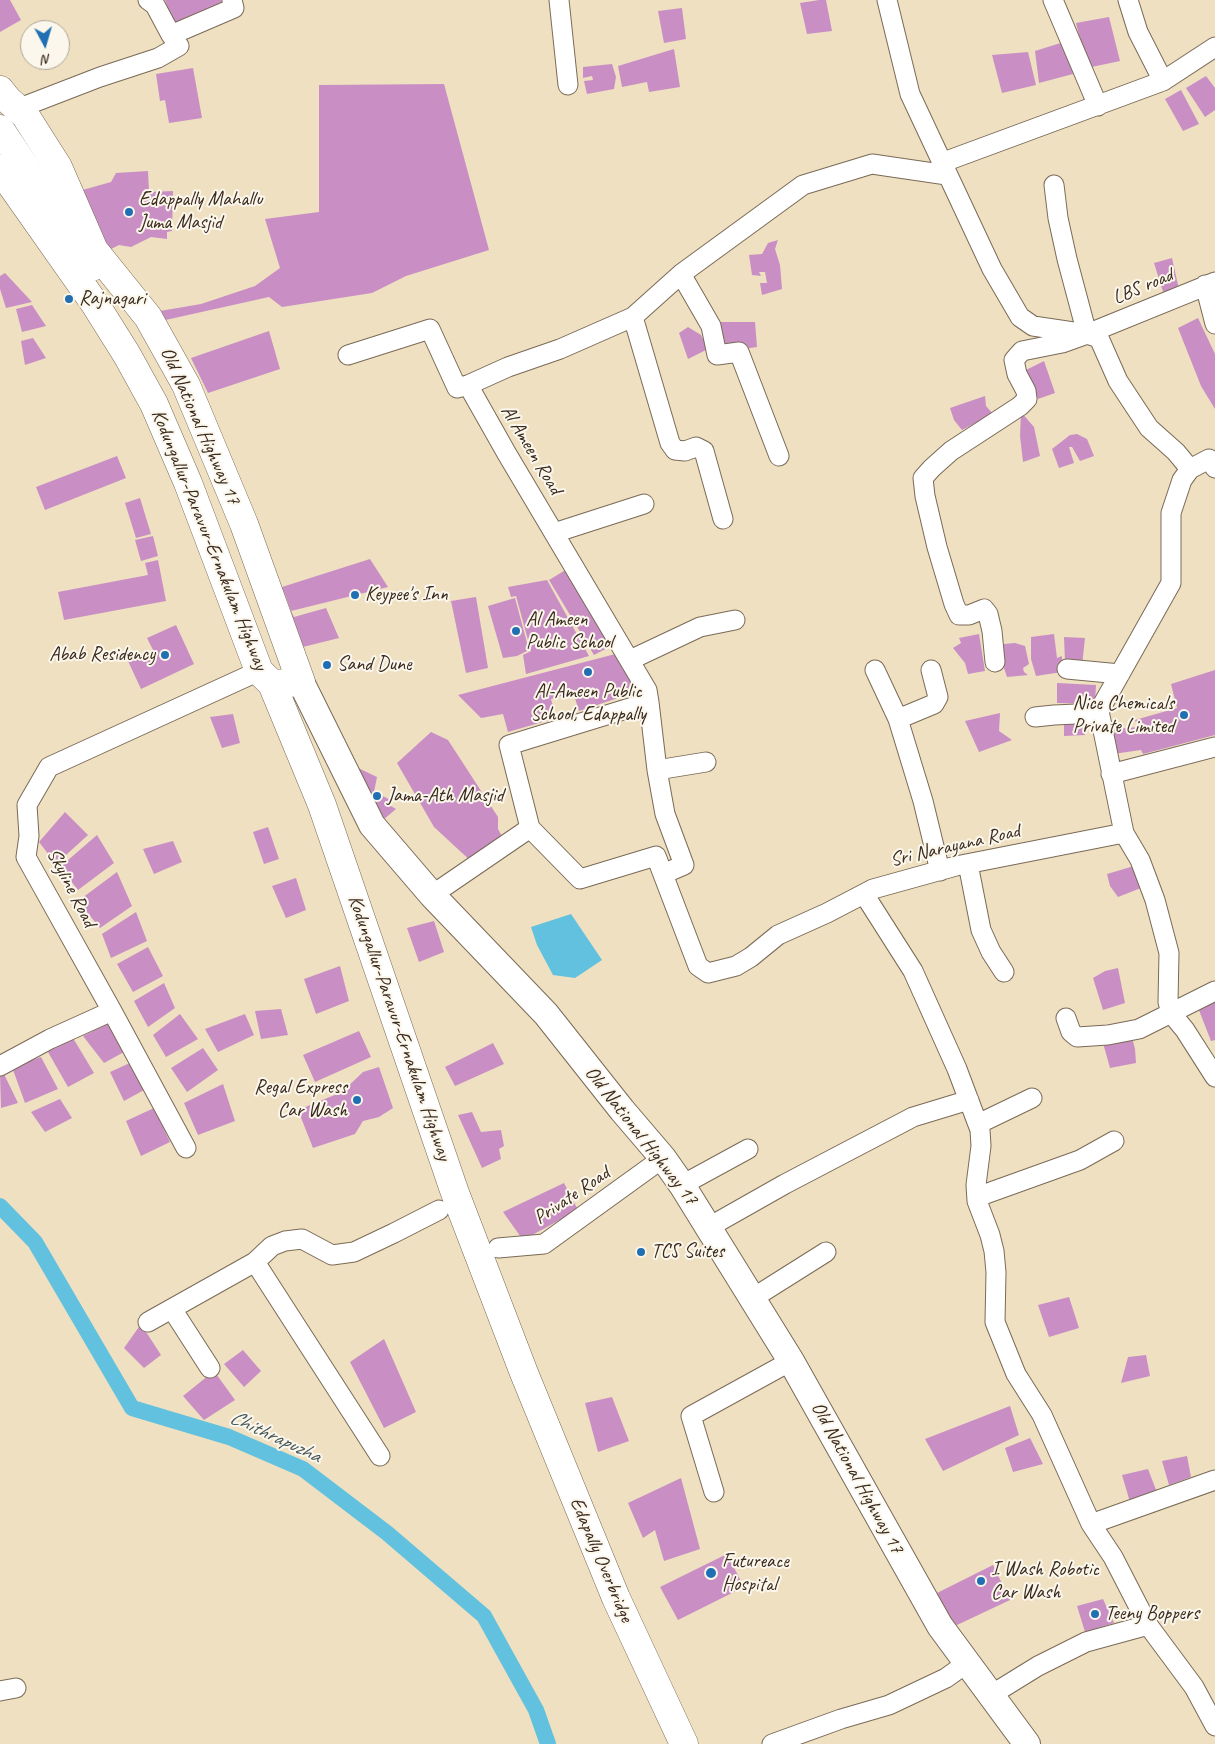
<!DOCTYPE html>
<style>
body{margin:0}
#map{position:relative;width:1215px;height:1744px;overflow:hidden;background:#eee0c0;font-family:Caveat,sans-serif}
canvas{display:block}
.north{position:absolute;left:20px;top:20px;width:50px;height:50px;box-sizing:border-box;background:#fbf7ec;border:1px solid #aea59a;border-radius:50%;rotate:174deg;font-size:14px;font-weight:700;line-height:20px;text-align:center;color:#3b2a1e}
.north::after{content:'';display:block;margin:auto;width:18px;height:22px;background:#1f6fb2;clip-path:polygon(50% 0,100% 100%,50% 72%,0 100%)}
</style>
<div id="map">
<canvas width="1215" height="1744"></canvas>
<div class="north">N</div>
</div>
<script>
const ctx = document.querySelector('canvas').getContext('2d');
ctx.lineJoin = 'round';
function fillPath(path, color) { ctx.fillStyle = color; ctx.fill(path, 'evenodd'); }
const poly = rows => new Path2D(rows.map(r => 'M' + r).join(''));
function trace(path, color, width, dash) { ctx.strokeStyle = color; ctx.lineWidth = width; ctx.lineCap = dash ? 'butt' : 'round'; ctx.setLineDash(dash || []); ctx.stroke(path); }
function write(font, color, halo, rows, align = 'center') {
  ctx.font = font + ' Caveat,sans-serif'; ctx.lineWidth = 4; ctx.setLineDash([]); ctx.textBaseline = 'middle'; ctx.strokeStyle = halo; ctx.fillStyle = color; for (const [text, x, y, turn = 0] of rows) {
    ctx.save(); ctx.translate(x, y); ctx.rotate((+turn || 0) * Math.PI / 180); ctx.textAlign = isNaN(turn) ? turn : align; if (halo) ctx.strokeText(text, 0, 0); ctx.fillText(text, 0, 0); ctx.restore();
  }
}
fillPath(poly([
 [571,914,602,960,575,978,553,975,537,945,531,927]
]), '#61c1df');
trace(poly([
 [0,1206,35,1242,132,1408,229,1437,303,1469,387,1533,484,1616,536,1710,548,1744]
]), '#61c1df', 16);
fillPath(poly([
 [0,0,10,0,21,20,0,32],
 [165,0,221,0,225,9,174,27],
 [819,0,826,0,832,31,807,34,800,3],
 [682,8,686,39,664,43,658,11],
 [1109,17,1120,61,1087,68,1076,23],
 [1067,41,1073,74,1039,83,1035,51],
 [674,49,680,87,649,92,647,82,622,87,618,66],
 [1028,52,1036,85,1002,93,992,55],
 [612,64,616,77,614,89,587,94,584,81,593,80,592,76,583,78,583,67],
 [193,68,202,118,169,123,165,100,160,101,156,74],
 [1206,76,1215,88,1215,110,1205,117,1186,88],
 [444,84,489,250,406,276,372,293,282,307,269,297,161,321,154,312,201,304,255,286,280,268,265,219,319,212,319,85],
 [1181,90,1199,124,1183,131,1165,99],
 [148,171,149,192,173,191,172,231,167,232,167,239,151,237,131,247,119,245,109,250,79,191,111,182,116,173],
 [778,240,775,249,780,265,782,289,762,295,760,283,767,283,765,272,759,272,761,276,752,275,749,255,762,254,768,243],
 [1172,258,1180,294,1165,298,1154,263],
 [5,273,32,302,6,308,0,289,0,276],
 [32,305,46,326,22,332,16,309],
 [1198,318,1215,354,1215,409,1201,386,1178,328],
 [717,322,755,322,757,347,721,352],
 [688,327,701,335,708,349,688,359,679,333],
 [269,331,280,369,208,393,191,358],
 [33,338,46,358,25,365,21,341],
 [1044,361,1055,393,1038,399,1026,370],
 [985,396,986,406,993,414,962,430,954,420,950,408],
 [1021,412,1034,427,1040,456,1023,462,1020,436],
 [1077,434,1087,439,1094,456,1080,461,1072,447,1069,447,1074,463,1059,468,1052,449,1070,435],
 [117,456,126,478,45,510,36,487],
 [140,498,151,534,136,538,125,503],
 [153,536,158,556,141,561,135,540],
 [370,559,388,587,291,611,282,587],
 [158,560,166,601,64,620,58,592,148,575,145,563],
 [572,566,615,644,594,655,549,580],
 [547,580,589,656,526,674,523,655,531,651,516,596,511,597,508,587],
 [476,597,488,668,466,673,451,601],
 [515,598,529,650,517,656,503,658,488,606],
 [326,608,339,638,295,649,281,615,291,611,294,617],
 [176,625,194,664,141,689,128,661,153,650,147,638],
 [979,634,985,671,968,674,965,663,953,648,961,643,959,638],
 [1054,634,1057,658,1062,656,1062,672,1036,676,1031,659,1031,637],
 [1064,637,1085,638,1082,666,1065,662],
 [1015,643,1025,646,1029,664,1023,668,1024,672,1028,675,1007,677,997,647,1003,648,1004,644],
 [623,652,636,692,579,711,573,692,551,699,556,718,508,732,503,714,481,718,458,695],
 [1215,670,1215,735,1143,754,1141,750,1113,754,1106,730,1138,727,1135,720,1177,708,1171,684],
 [1057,683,1096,685,1095,704,1057,703],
 [1000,713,999,731,1012,740,979,752,965,721],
 [233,714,240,743,222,748,210,717],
 [1088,716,1088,725,1084,726,1085,735,1064,736,1064,719],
 [431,732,448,740,498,817,498,829,505,842,474,864,434,827,397,763],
 [356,767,377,777,374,792,391,800,389,805,396,809,383,820],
 [65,812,88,835,56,864,39,842],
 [268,827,279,859,264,864,253,832],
 [97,835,114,863,78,890,60,867],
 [173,841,182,862,154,874,143,849],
 [1134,866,1141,888,1118,897,1110,886,1107,874],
 [117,872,132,906,100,928,78,901],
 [296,878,306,910,286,918,272,886],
 [136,912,147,941,111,958,102,934],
 [434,921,444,952,419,962,407,928],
 [148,947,163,976,133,992,117,964],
 [340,966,349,1001,316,1014,304,979],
 [1118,968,1125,1003,1103,1010,1093,978,1105,971],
 [164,983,175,1008,148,1027,134,1001],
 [1215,996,1215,1040,1211,1041,1197,1005],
 [281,1009,288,1035,261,1039,255,1011],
 [180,1014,198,1039,166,1057,153,1035],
 [245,1014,254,1035,218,1052,205,1029],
 [109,1023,124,1052,104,1063,83,1036],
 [359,1031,371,1057,315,1082,303,1055],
 [1132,1037,1135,1049,1136,1063,1110,1068,1103,1043],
 [73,1038,94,1073,68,1087,48,1052],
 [493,1043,504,1064,455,1086,445,1067],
 [203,1048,218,1070,187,1092,171,1068],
 [41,1057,58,1089,25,1103,12,1067],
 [132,1062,144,1090,124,1101,110,1072],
 [379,1067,393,1108,379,1117,363,1121,355,1134,313,1148,298,1110,342,1092,363,1072],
 [3,1072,18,1103,1,1108,0,1074],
 [223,1084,235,1121,198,1135,184,1103],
 [60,1099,72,1118,45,1132,31,1112],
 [154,1108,170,1142,141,1156,126,1121],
 [472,1112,481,1132,501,1130,504,1146,499,1149,501,1159,482,1168,458,1115],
 [564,1183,578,1210,523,1240,503,1212],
 [1069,1297,1079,1328,1049,1337,1038,1305],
 [141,1324,161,1355,144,1368,124,1348],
 [384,1339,416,1412,384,1428,350,1362],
 [243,1350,261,1371,244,1387,224,1364],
 [1146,1355,1150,1376,1121,1383,1128,1357],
 [214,1371,235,1400,204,1420,183,1396],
 [612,1397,629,1441,598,1452,585,1403],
 [1010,1406,1019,1435,943,1471,925,1439],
 [1030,1438,1043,1464,1013,1472,1005,1448],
 [1187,1456,1191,1477,1169,1485,1162,1461],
 [1148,1469,1158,1495,1130,1502,1122,1475],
 [681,1478,700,1549,664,1561,655,1530,643,1538,628,1503],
 [727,1554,744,1587,678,1620,660,1587],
 [993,1565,1010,1600,957,1625,944,1622,931,1596],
 [1103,1599,1114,1623,1085,1632,1077,1606]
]), '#c98fc5');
const street = poly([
 [148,0,155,5,171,35],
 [559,0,568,85],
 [887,0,910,94,992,269,1020,317,1033,326,1087,334,1099,338,1118,381,1149,428,1176,452,1190,469,1209,459,1215,468],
 [1053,0,1098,106],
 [1128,0,1138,32,1163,81],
 [17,109,100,77,158,58,179,46,171,35,234,8,232,0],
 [941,163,1163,81,1215,47],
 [1054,185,1058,218,1067,259,1087,334],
 [681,274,711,326,717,355,739,352,779,456],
 [1205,285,1215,324],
 [633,317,670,443,675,450,685,451,696,447,704,451,723,519],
 [348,355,430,329,457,388,468,385],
 [554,533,644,504],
 [630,660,700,627,735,620],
 [995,662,992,631,988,614,984,609,969,615,959,615,954,604,937,547,925,496,923,478,932,468,951,451,1020,406,1027,399,1026,391,1017,374,1014,360,1022,351,1062,343,1087,334,1215,282],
 [1067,669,1120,674],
 [875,670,898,719,923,801,940,871],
 [649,702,657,770,665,814,684,865,663,874],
 [1035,717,1054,715,1099,713],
 [898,719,934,704,938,697,931,670],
 [657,770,706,762],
 [1111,774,1215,747],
 [530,828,580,879,656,856,698,966,708,973,736,966,751,957,778,935,827,913,873,889,956,866,1124,833,1099,711,1171,583,1171,513,1182,480,1190,469],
 [1124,833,1140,860,1155,900,1169,953,1168,1002,1171,1013,1185,1030,1215,1077],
 [968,864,981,930,991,952,1004,972],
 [864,894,913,971,957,1069,980,1130,981,1146,976,1185,977,1201,990,1235,994,1251,996,1272,995,1322,1016,1374,1042,1415,1091,1524],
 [432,895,530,828,509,745,649,702,647,690,507,454,468,385,508,367,560,349,633,317,681,274,803,185,872,164,947,175],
 [1066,1018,1071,1032,1077,1037,1108,1035,1139,1029,1215,991],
 [0,1066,50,1039,112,1011],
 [978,1124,1032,1098],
 [186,1148,112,1011,26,857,29,836,27,805,49,767,259,671],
 [682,1185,748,1149],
 [977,1197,1080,1160,1114,1141],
 [709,1227,785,1184,913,1117,969,1100],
 [498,1248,544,1244,663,1158],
 [753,1298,826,1252],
 [172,1309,210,1368],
 [148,1322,255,1262],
 [380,1456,255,1262,272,1246,285,1241,302,1239,332,1255,354,1252,394,1233,439,1210],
 [714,1492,691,1416,791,1361],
 [1148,1625,1194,1687,1215,1726],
 [0,1691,16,1688],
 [991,1695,1038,1666,1086,1642,1148,1625,1113,1557,1091,1524,1215,1480],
 [772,1744,841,1719,889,1705,946,1678,967,1663]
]);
const secondary = poly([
 [301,682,372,825,432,895,546,1014,622,1110,663,1158,682,1185,791,1361,940,1626,1027,1744]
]);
const primary = poly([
 [0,90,8,100,25,115,58,167,94,250,148,317,186,385,244,524,301,682,272,684]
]);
const highway = poly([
 [0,129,92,267],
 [0,169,95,304,127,355,154,404,188,483,259,671,272,684,322,805,455,1193,524,1373,616,1598,684,1744]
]);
trace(street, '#7a6a57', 21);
trace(secondary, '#7a6a57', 28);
trace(primary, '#7a6a57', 29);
trace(highway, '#7a6a57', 29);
trace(street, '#fff', 19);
trace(secondary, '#fff', 26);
trace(primary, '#fff', 28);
trace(highway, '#fff', 28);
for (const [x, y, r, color] of [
 [129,212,5,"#1f6fb2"],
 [69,299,5,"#1f6fb2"],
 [355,595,5,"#1f6fb2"],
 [516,631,5,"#1f6fb2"],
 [165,655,5,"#1f6fb2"],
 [327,665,5,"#1f6fb2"],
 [588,672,5,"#1f6fb2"],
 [1184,715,5,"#1f6fb2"],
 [377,796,5,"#1f6fb2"],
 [357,1100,5,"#1f6fb2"],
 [641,1252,5,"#1f6fb2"],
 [711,1573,6,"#1f6fb2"],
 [981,1581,5,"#1f6fb2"],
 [1095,1614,5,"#1f6fb2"]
]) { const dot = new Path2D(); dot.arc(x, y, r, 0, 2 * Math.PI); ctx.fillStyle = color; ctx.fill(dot); trace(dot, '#fbf7ec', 2); }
write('20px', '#3b2a1e', '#fbf7ec', [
 ["Edappally Mahallu",139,200],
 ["Juma Masjid",139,223],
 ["Rajnagari",79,299],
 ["Keypee's Inn",365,595],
 ["Al Ameen",526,620],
 ["Public School",526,643],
 ["Abab Residency",155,655,"right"],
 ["Sand Dune",337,665],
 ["Al-Ameen Public",588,692,"center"],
 ["School, Edappally",588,715,"center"],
 ["Nice Chemicals",1174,704,"right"],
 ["Private Limited",1174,727,"right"],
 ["Jama-Ath Masjid",387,796],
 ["Regal Express",347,1088,"right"],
 ["Car Wash",347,1111,"right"],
 ["TCS Suites",651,1252],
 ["Futureace",722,1562],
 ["Hospital",722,1585],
 ["I Wash Robotic",991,1570],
 ["Car Wash",991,1593],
 ["Teeny Boppers",1105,1614]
], 'left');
write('20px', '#3b2a1e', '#fbf7ec', [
 ["LBS road",1143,287,-23],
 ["Old National Highway 17",200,426,66],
 ["Al Ameen Road",531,450,59],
 ["Kodungallur-Paravur-Ernakulam Highway",209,540,68],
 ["Sri Narayana Road",955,846,-13],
 ["Skyline Road",71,888,63],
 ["Kodungallur-Paravur-Ernakulam Highway",399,1028,71],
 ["Old National Highway 17",641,1136,52],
 ["Private Road",572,1196,-34],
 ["Old National Highway 17",857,1478,61],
 ["Edapally Overbridge",601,1560,67]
]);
write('italic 21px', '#465758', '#fbf7ec', [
 ["Chithrapuzha",275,1437,25]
]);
</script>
